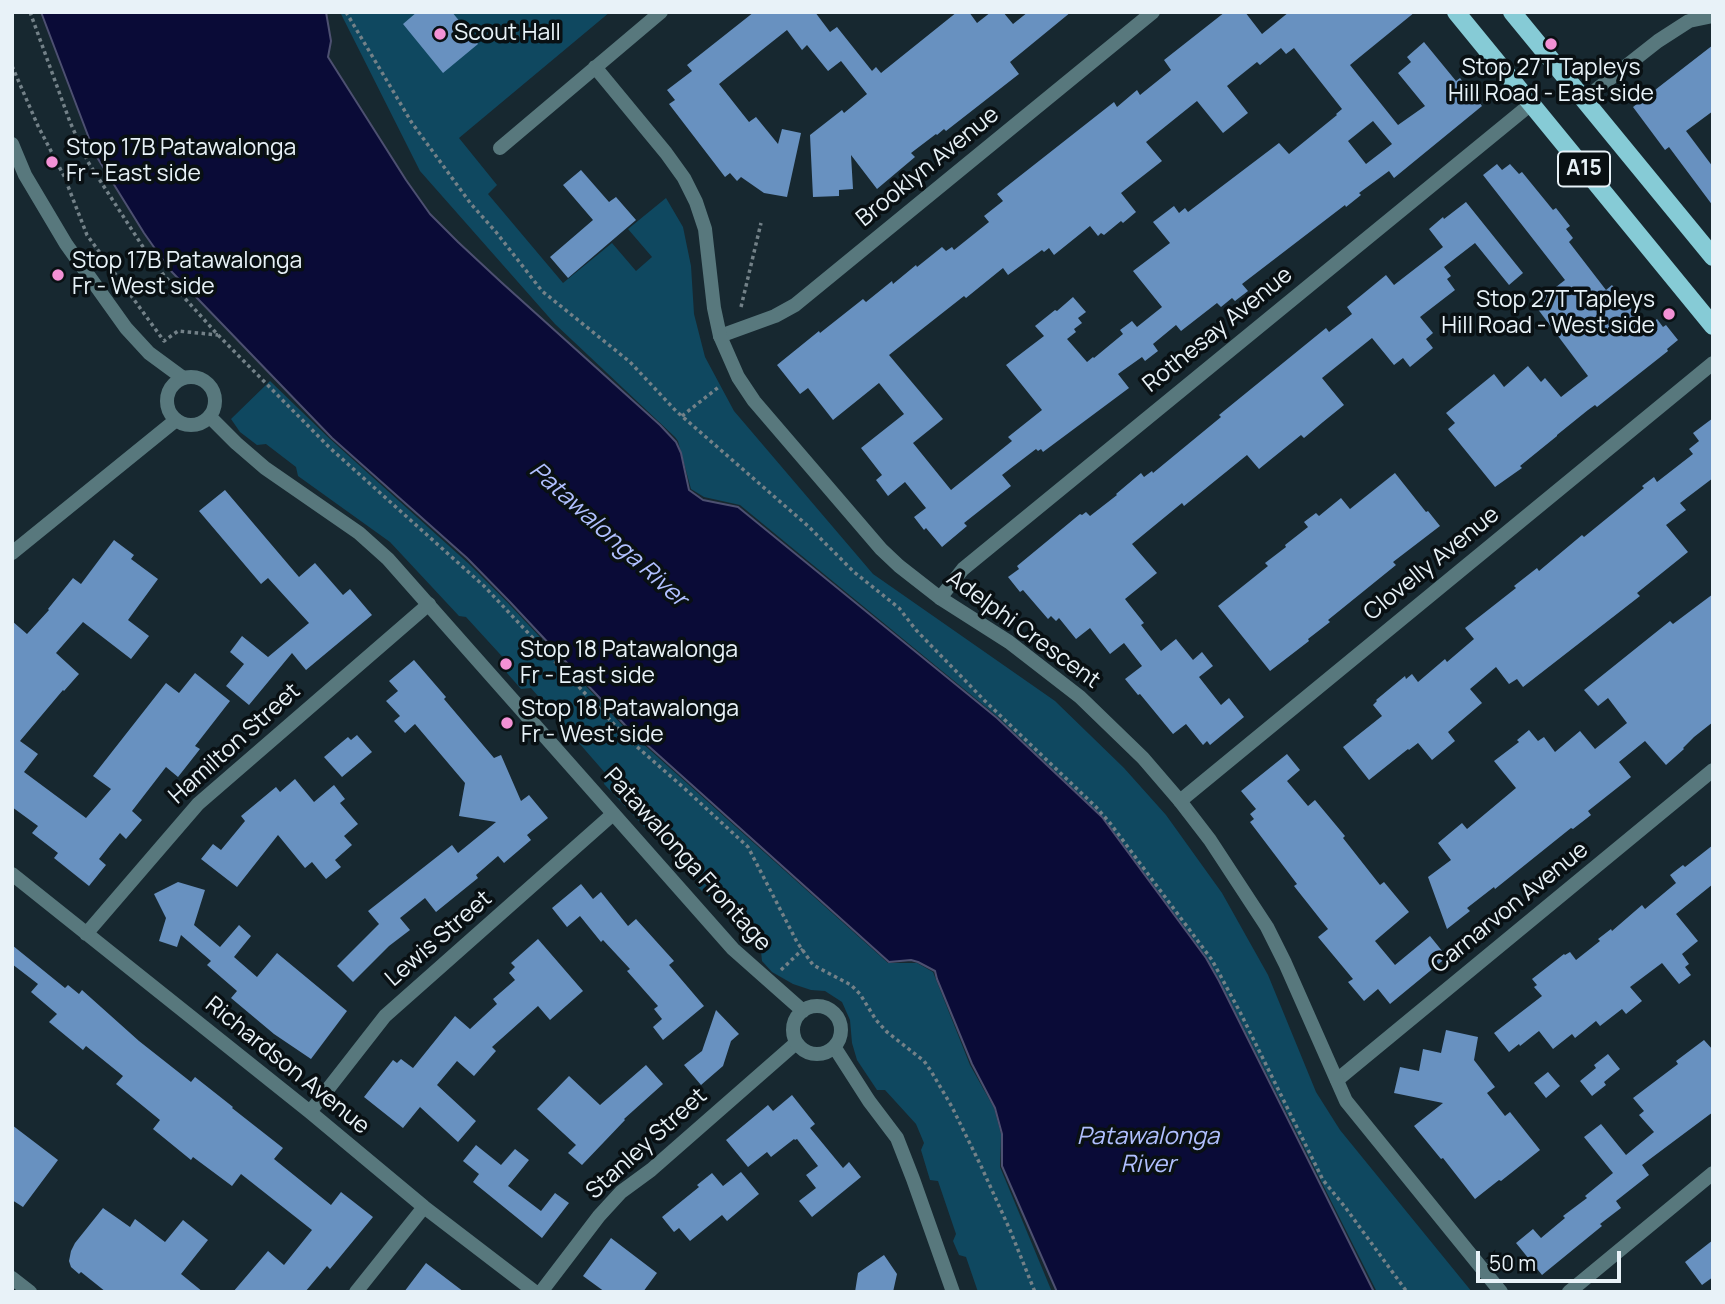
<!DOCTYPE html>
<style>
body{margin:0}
#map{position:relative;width:1725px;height:1304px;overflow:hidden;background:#172830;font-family:Manrope,sans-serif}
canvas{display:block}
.frame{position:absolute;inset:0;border:14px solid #e8f2f8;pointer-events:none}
.scale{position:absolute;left:1476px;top:1251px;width:145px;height:32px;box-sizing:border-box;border:4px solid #e8f2f8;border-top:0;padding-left:9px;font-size:21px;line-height:24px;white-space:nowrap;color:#e8f2f8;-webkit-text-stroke:5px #091013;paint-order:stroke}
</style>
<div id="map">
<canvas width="1725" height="1304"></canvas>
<div class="frame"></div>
<div class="scale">50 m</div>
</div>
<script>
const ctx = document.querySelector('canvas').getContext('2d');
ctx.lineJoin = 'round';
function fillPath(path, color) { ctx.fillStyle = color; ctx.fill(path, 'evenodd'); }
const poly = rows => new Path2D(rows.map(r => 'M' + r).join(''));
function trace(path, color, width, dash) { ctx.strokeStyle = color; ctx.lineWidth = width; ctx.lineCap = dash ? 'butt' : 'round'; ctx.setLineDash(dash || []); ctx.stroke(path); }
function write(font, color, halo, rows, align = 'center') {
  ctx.font = font + ' Manrope,sans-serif'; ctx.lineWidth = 7; ctx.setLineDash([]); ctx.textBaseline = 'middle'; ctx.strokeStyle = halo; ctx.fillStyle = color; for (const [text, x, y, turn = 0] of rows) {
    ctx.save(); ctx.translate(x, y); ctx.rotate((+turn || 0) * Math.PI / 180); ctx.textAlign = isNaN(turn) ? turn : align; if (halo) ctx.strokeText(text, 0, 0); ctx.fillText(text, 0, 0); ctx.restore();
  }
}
fillPath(poly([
 [340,12,610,12,459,138,497,185,488,194,563,283,612,243,636,271,652,257,628,229,666,198,683,227,691,266,694,314,705,357,734,411,873,574,1055,701,1124,768,1166,815,1222,893,1268,975,1316,1092,1340,1130,1472,1292,1377,1292,1220,981,1207,958,1102,816,998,717,740,505,704,497,691,489,678,441,675,437,555,324,420,171],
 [270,381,330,439,468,563,508,603,623,726,888,963,917,963,933,972,970,1065,994,1108,1001,1134,1000,1167,1052,1292,978,1292,966,1257,959,1255,953,1241,956,1234,938,1181,930,1180,921,1150,924,1143,916,1124,885,1090,877,1090,857,1060,852,1043,850,1020,842,1002,825,991,811,990,793,984,772,972,762,961,761,951,714,897,707,896,695,884,696,877,659,835,652,835,604,784,606,774,531,688,521,689,507,673,509,664,466,617,459,616,390,542,298,476,296,467,266,444,257,445,240,432,231,419]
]), '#0f4860');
const water = poly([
 [41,12,326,12,331,41,328,57,406,180,430,214,458,242,501,282,660,425,676,442,681,453,689,490,703,500,738,507,997,718,1102,817,1206,958,1219,981,1374,1292,1057,1292,1002,1166,1002,1134,995,1108,972,1064,937,979,935,971,918,962,911,960,889,962,625,725,510,602,467,558,332,438,170,270,144,233,95,154,41,12]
]);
fillPath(water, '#0a0b37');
trace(water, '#4d5071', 2);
fillPath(poly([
 [417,12,452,12,478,44,443,73,403,24],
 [754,12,815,12,830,32,837,27,872,71,876,67,881,73,957,12,969,12,977,23,991,12,1003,12,1013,24,1028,12,1071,12,1010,62,1019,74,946,131,944,129,937,135,936,134,911,153,915,157,877,189,851,155,853,189,839,190,839,196,813,197,810,135,842,110,844,113,867,94,841,61,828,71,807,45,802,50,787,30,719,84,749,122,756,117,778,144,782,129,801,133,787,197,764,193,741,177,737,181,730,173,725,177,669,104,675,100,667,90,692,71,687,65],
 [1225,12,1245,12,1262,34,1289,12,1415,12,1350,65,1398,125,1425,106,1398,73,1411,62,1407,57,1424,42,1456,81,1460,78,1482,106,1394,178,1389,171,1359,193,1361,195,1346,207,1345,205,1242,284,1248,291,1235,301,1232,298,1221,307,1217,303,1181,331,1176,325,1153,344,1158,351,1145,361,1142,357,1118,374,1129,388,1043,452,1041,449,1038,451,1036,449,1002,475,1011,486,964,523,967,526,942,547,926,528,924,530,914,517,926,508,905,482,888,496,876,480,882,475,861,448,904,414,879,383,833,420,808,388,800,394,777,365,819,331,820,333,863,299,866,302,892,281,893,284,916,265,917,267,942,247,946,251,952,247,954,250,989,222,984,216,1003,201,997,194,1114,102,1117,107,1137,90,1140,95,1171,70,1164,60],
 [1281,48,1286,54,1294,48,1342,109,1336,114,1337,115,1289,154,1279,143,1188,212,1185,208,1179,213,1174,206,1153,222,1170,243,1133,271,1162,307,1137,327,1132,321,1120,330,1123,334,1094,358,1093,357,1087,362,1067,339,1076,332,1074,329,1082,323,1078,318,1086,312,1073,297,1057,311,1055,310,1035,326,1044,336,1006,365,1042,410,1008,437,1012,441,951,490,913,443,943,419,889,355,964,296,966,298,1003,268,1008,275,1042,250,1044,252,1049,248,1054,255,1090,226,1098,236,1101,233,1104,235,1121,221,1123,223,1136,212,1121,193,1162,161,1146,142,1197,101,1223,133,1248,113,1227,86,1257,62,1260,65],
 [1373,121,1392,144,1366,164,1348,141],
 [1713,45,1713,111,1686,131,1713,167,1713,206,1669,147,1665,150,1633,107],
 [1497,164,1502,170,1510,164,1519,174,1522,172,1553,210,1556,208,1570,226,1566,229,1573,238,1569,242,1606,290,1612,285,1646,328,1657,319,1663,327,1666,325,1678,340,1667,349,1668,351,1597,407,1595,405,1588,410,1557,435,1557,436,1520,466,1522,468,1495,487,1448,429,1455,423,1446,413,1494,374,1504,387,1528,366,1541,382,1545,378,1561,397,1588,376,1534,304,1565,280,1483,175],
 [581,170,609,202,616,197,636,220,568,278,550,257,593,220,563,185],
 [1466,202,1523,273,1509,285,1475,243,1444,267,1451,276,1447,279,1455,290,1420,317,1433,333,1426,339,1433,348,1410,367,1403,358,1394,365,1372,338,1322,378,1344,405,1323,422,1304,438,1301,435,1259,469,1247,455,1184,506,1182,503,1132,544,1157,573,1125,599,1144,623,1141,625,1161,651,1176,639,1193,660,1202,652,1213,666,1199,677,1221,705,1229,698,1244,717,1210,745,1207,741,1203,745,1186,724,1173,734,1140,694,1138,695,1125,679,1142,666,1124,643,1110,654,1090,628,1076,639,1059,618,1056,621,1051,616,1048,619,1023,590,1020,592,1008,577,1019,569,1017,566,1080,514,1082,515,1086,512,1090,516,1117,495,1116,494,1141,473,1144,477,1152,471,1153,473,1221,417,1219,415,1326,328,1329,332,1352,314,1347,307,1386,275,1394,285,1443,247,1429,229,1443,217,1444,219],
 [1713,418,1713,478,1680,503,1686,510,1666,525,1688,552,1637,593,1640,596,1523,687,1517,679,1509,684,1496,667,1470,689,1482,703,1448,732,1455,741,1432,760,1418,743,1409,750,1408,749,1369,780,1343,747,1382,716,1373,705,1377,701,1376,700,1405,676,1406,679,1412,674,1418,682,1445,659,1447,662,1474,639,1465,628,1516,588,1514,586,1537,568,1539,571,1582,535,1584,537,1644,488,1642,486,1654,477,1657,482,1693,454,1689,449,1699,441,1693,433],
 [1395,473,1426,512,1428,511,1440,526,1393,562,1396,565,1328,620,1330,622,1308,639,1309,641,1270,671,1218,606,1268,566,1265,563,1286,547,1285,545,1308,527,1304,522,1316,513,1319,516,1341,498,1350,509],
 [225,490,299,577,315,563,343,595,350,589,372,615,306,670,292,653,249,705,226,686,244,664,230,652,242,636,268,657,309,623,268,578,261,584,199,511],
 [114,540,134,555,131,559,158,579,128,620,149,636,131,659,83,622,56,653,79,674,64,691,63,690,20,741,38,754,24,772,86,818,111,789,93,776,166,683,179,693,195,673,230,701,195,746,200,749,178,777,166,767,132,811,142,820,126,839,120,833,110,845,99,859,106,865,89,886,54,858,58,853,32,833,38,826,12,807,12,621,27,634,49,610,48,609,73,578,81,584],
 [1713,594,1713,722,1694,737,1683,748,1684,749,1666,765,1645,741,1619,762,1631,777,1588,811,1591,815,1573,829,1571,828,1495,889,1494,887,1467,908,1470,911,1447,929,1428,877,1451,860,1438,843,1462,823,1467,829,1516,788,1494,761,1519,742,1517,740,1529,730,1538,741,1544,737,1555,752,1580,731,1595,749,1627,723,1608,698,1598,706,1584,690,1670,621,1673,624],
 [414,660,446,697,444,699,494,758,501,755,521,801,529,795,548,818,527,835,531,840,504,863,498,856,476,875,478,878,436,912,425,898,400,918,410,930,389,946,353,982,337,966,379,924,368,911,452,845,458,853,496,822,459,816,465,783,415,724,405,733,394,721,400,716,386,701,398,691,389,681],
 [357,735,372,752,342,777,324,757,348,737,351,740],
 [1287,754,1300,770,1287,781,1308,806,1315,800,1345,836,1343,838,1380,885,1384,882,1409,912,1375,941,1395,965,1430,936,1447,957,1390,1004,1378,989,1364,1001,1348,982,1353,979,1318,937,1328,929,1294,886,1297,884,1250,822,1254,819,1250,814,1256,809,1241,791],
 [295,779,314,802,334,785,345,799,340,803,358,824,344,836,352,845,335,860,341,867,326,879,312,862,305,868,278,835,237,887,201,859,213,844,221,850,245,821,241,816,276,787,280,792],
 [1713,845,1713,884,1676,914,1698,941,1682,954,1689,964,1685,967,1691,975,1679,984,1662,963,1630,987,1642,1001,1626,1014,1622,1009,1600,1026,1596,1021,1575,1038,1572,1034,1553,1049,1539,1031,1520,1046,1519,1044,1509,1052,1494,1033,1542,996,1534,987,1537,985,1532,979,1564,954,1565,955,1570,952,1576,960,1600,941,1598,939,1611,929,1612,931,1642,905,1645,909,1676,883,1670,875,1683,865,1685,867],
 [178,882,205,890,194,925,220,947,239,925,251,936,234,957,257,977,277,953,347,1011,311,1059,274,1034,231,998,237,991,207,965,211,961,181,935,177,947,159,941,166,918,154,894],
 [581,884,593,899,601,892,628,926,636,919,674,961,669,965,704,1006,663,1040,653,1027,662,1019,654,1009,658,1006,627,971,630,969,603,940,601,942,580,916,567,927,552,908],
 [538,939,583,991,550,1020,538,1006,492,1047,496,1051,474,1076,457,1061,437,1085,476,1121,458,1142,420,1107,403,1128,364,1097,393,1060,397,1063,401,1059,413,1068,455,1016,470,1029,497,1004,493,999,515,980,509,973,515,967,511,963],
 [12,945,65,988,68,985,79,994,82,990,139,1041,191,1082,195,1077,233,1107,232,1108,283,1148,274,1159,331,1205,341,1192,373,1217,330,1269,327,1266,305,1292,233,1292,268,1251,284,1265,312,1230,241,1174,232,1186,193,1157,191,1160,153,1129,160,1120,116,1084,123,1076,86,1046,83,1050,49,1022,57,1014,31,992,38,984,12,964],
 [716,1010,739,1034,731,1041,723,1066,701,1085,684,1065,702,1051],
 [1446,1030,1478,1037,1474,1060,1495,1087,1487,1093,1505,1116,1510,1112,1540,1150,1501,1181,1499,1180,1475,1199,1443,1158,1441,1159,1414,1126,1443,1103,1394,1093,1400,1067,1419,1071,1423,1049,1441,1053],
 [1704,1040,1713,1050,1713,1112,1642,1165,1649,1175,1616,1201,1621,1208,1600,1224,1602,1226,1542,1275,1516,1243,1533,1229,1541,1238,1565,1218,1563,1216,1587,1198,1585,1196,1613,1173,1584,1137,1601,1124,1626,1155,1654,1132,1639,1115,1644,1111,1633,1098,1678,1064,1676,1061],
 [1608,1054,1620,1069,1604,1082,1606,1085,1592,1096,1580,1081,1596,1068,1594,1065],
 [646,1065,663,1084,624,1119,625,1120,582,1165,568,1153,576,1145,537,1109,569,1076,600,1105],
 [1548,1072,1560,1086,1546,1098,1534,1083],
 [792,1095,815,1124,810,1128,843,1168,849,1162,861,1177,812,1217,799,1201,816,1188,806,1175,818,1166,797,1139,795,1140,794,1139,771,1157,767,1152,748,1167,726,1140,768,1105,773,1111],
 [12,1125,58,1160,23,1207,12,1200],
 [476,1145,501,1165,515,1149,529,1160,508,1186,541,1211,555,1193,569,1203,542,1238,473,1182,479,1174,463,1161],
 [741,1172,759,1194,727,1221,722,1215,690,1241,679,1228,674,1232,662,1217,699,1187,697,1185,712,1173,723,1186],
 [103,1208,130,1227,135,1219,165,1242,183,1220,208,1240,181,1274,203,1292,106,1292,81,1272,79,1274,71,1267,69,1261,71,1251,75,1243],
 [611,1238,657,1273,643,1292,605,1292,583,1276],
 [1713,1240,1713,1277,1702,1285,1685,1262],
 [884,1255,897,1274,893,1292,855,1292,858,1273],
 [426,1263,464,1292,404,1292]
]), '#6891c0');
trace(poly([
 [30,12,70,122,88,162,145,250,162,273,218,335,330,448,484,586,627,738,684,788,748,847,797,942,813,965,851,985,860,994,876,1020,887,1032,924,1061,931,1071,952,1107,981,1166,1010,1230,1035,1292],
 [346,12,412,123,471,204,496,232,542,291,630,362,676,411,808,526,854,572,899,608,916,630,985,701,1096,807,1110,823,1212,960,1240,1012,1323,1180,1345,1207,1407,1292],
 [12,66,38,126,64,176,87,235,164,341,178,331,218,335],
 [741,307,761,223],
 [682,416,720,386],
 [781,970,803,949]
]), '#738188', 3.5, [3.5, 3.5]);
trace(poly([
 [1583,100,1658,41,1689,21,1713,16],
 [720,336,775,316,795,305,1153,12],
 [12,553,176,420],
 [940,598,963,569,1531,104],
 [1180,801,1713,363],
 [12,874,310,1112,424,1207,535,1292],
 [86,934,198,804,429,604],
 [1337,1080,1713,770],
 [310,1112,385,1016,613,814],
 [12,1278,30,1292],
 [356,1292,424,1207],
 [541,1292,599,1216,621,1192,651,1170,796,1043],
 [1569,1292,1713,1173]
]), '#58787d', 14);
trace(poly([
 [595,67,666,153,684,178,696,202,705,229,714,308,720,336,738,377,754,401,881,549,899,566,940,598,1009,642,1080,697,1143,758,1180,801,1210,840,1267,927,1285,963,1346,1101,1501,1292],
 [12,144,25,175,66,244,126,328,149,353,183,378],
 [500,148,661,12],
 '167 401a24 24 0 1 1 48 0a24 24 0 1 1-48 0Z',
 [210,417,236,443,265,468,359,533,388,559,733,949,803,1011],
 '793 1030a24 24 0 1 1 48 0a24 24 0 1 1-48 0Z',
 [835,1048,869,1101,897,1138,913,1179,953,1292]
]), '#58787d', 14);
trace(poly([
 [1456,12,1713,326],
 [1512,12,1713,257]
]), '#86cbd6', 18);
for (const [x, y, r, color] of [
 [440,34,7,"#f391d5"],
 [1551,44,7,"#f391d5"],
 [52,162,7,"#f391d5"],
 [58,275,7,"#f391d5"],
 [1669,314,7,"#f391d5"],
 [506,664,7,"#f391d5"],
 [507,723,7,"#f391d5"]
]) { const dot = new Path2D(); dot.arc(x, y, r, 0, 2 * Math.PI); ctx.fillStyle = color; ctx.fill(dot); trace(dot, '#091013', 2.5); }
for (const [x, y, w] of [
 [1584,169,52]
]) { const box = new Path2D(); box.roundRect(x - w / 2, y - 17.5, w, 35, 5); ctx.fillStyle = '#091013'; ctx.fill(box); trace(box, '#e8f2f8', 2); }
write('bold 21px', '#e8f2f8', null, [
 ["A15",1584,169]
]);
write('23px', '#e8f2f8', '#091013', [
 ["Scout Hall",454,34],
 ["Stop 27T Tapleys",1551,69,"center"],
 ["Hill Road - East side",1551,95,"center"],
 ["Stop 17B Patawalonga",66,149],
 ["Fr - East side",66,175],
 ["Stop 17B Patawalonga",72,262],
 ["Fr - West side",72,288],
 ["Stop 27T Tapleys",1655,301,"right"],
 ["Hill Road - West side",1655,327,"right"],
 ["Stop 18 Patawalonga",520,651],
 ["Fr - East side",520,677],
 ["Stop 18 Patawalonga",521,710],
 ["Fr - West side",521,736]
], 'left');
write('23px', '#e8f2f8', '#091013', [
 ["Brooklyn Avenue",928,167,-39],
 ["Rothesay Avenue",1218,330,-39],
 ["Clovelly Avenue",1432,564,-39],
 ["Adelphi Crescent",1023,630,36],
 ["Hamilton Street",235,744,-42],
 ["Patawalonga Frontage",687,860,48],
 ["Carnarvon Avenue",1510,908,-39],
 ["Lewis Street",439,939,-41],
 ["Richardson Avenue",287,1066,39],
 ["Stanley Street",647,1144,-42]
]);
write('italic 24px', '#b1c0ff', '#091013', [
 ["Patawalonga River",608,535,42],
 ["Patawalonga",1148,1137],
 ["River",1148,1165]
]);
</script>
